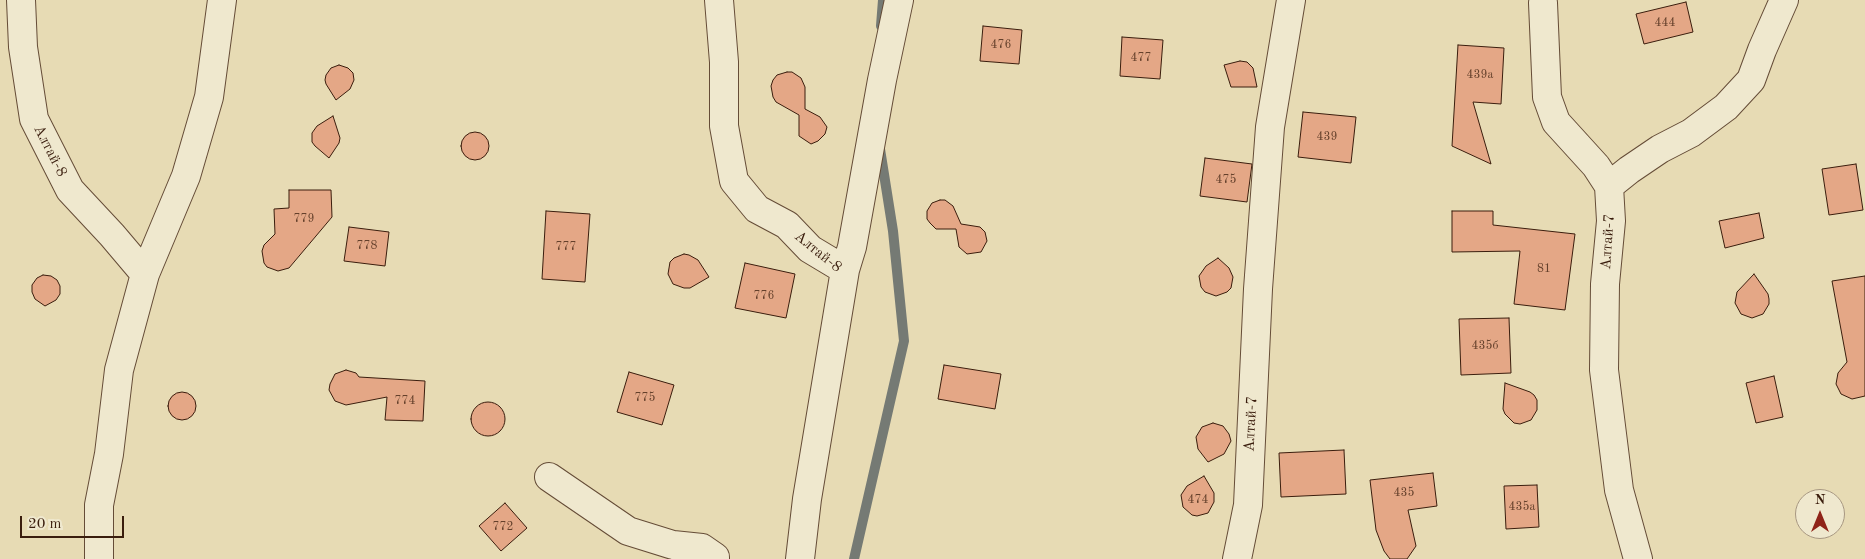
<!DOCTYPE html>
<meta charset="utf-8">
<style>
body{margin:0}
#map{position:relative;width:1865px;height:559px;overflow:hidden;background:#e7dbb4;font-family:"Old Standard TT",serif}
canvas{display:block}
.north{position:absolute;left:1795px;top:489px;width:50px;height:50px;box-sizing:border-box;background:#efe8ce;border:1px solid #a79781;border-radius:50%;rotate:0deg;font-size:14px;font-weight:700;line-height:20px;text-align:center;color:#3a1d0d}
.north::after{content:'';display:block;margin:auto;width:18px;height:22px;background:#8f2418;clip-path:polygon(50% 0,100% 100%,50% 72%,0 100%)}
.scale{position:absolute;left:20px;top:516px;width:104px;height:22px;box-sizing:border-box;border:2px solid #3a1d0d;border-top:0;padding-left:6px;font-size:15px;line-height:18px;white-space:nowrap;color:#3a1d0d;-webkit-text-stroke:4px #efe8ce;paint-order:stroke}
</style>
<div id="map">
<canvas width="1865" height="559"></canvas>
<div class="north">N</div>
<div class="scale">20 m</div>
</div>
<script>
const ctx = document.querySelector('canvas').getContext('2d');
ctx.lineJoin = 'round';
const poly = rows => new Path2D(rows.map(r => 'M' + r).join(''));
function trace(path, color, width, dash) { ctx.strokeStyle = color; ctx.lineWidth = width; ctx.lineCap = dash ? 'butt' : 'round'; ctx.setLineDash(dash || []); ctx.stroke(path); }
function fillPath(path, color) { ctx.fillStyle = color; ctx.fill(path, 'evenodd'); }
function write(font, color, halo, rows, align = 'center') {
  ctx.font = font + ' "Old Standard TT",serif'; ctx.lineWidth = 4.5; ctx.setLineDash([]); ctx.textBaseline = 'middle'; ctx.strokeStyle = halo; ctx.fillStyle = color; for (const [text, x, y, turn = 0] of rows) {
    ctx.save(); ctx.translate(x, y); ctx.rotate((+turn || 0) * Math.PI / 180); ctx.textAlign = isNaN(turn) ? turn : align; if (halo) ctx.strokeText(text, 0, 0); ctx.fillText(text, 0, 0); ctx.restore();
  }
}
trace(poly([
 [881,26,883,0],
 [854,559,904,341,893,231,880,149]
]), '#757a74', 10);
const building = poly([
 [1686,2,1693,32,1644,44,1636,14,1686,2],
 [983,26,1022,30,1019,64,980,61,983,26],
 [1122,37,1163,40,1160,79,1120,76,1122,37],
 [1458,45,1504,48,1501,104,1473,102,1491,164,1452,146,1458,45],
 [1240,61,1247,62,1253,68,1257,87,1231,87,1224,65,1240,61],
 [339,65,348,68,353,73,354,80,350,89,336,100,326,84,325,80,326,75,331,68,339,65],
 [787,72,792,72,801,78,805,87,805,109,820,117,827,127,825,134,818,141,811,144,799,136,799,115,776,102,773,97,771,86,773,80,777,75,787,72],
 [1303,112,1356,117,1351,163,1298,157,1303,112],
 [333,116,340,138,339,143,329,158,315,146,312,142,312,133,317,126,333,116],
 '461 146a14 14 0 1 1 28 0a14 14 0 1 1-28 0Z',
 [1205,158,1252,164,1247,202,1200,196,1205,158],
 [1856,164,1863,210,1829,215,1822,169,1856,164],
 [289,190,331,190,332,217,289,268,278,271,267,267,264,263,262,251,264,245,275,234,274,209,289,208,289,190],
 [940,200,945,200,953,206,961,224,980,227,985,232,987,241,981,252,967,254,959,247,956,229,936,229,930,223,927,219,927,211,932,203,940,200],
 [546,211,590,214,585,282,542,279,546,211],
 [1452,211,1493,211,1493,225,1575,234,1565,310,1514,304,1520,251,1452,252,1452,211],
 [1759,213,1764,238,1725,248,1719,221,1759,213],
 [349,227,389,232,385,266,344,261,349,227],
 [684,254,689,255,698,260,709,277,690,288,684,288,673,284,668,274,670,262,674,258,684,254],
 [1218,258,1229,268,1233,277,1231,288,1227,292,1216,296,1205,292,1201,287,1199,276,1206,266,1218,258],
 [745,263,795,274,786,318,735,308,745,263],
 [1754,274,1768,294,1769,299,1769,304,1763,314,1752,318,1741,314,1735,303,1737,292,1754,274],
 [43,275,51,276,57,280,60,286,60,294,56,300,45,306,35,299,32,292,32,285,37,278,43,275],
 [1865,276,1865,396,1852,399,1841,394,1836,384,1838,373,1847,362,1832,281,1865,276],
 [1509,318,1511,373,1461,375,1459,319,1509,318],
 [944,365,1001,374,995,409,938,399,944,365],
 [346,370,356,373,359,377,425,381,423,421,385,420,387,397,346,405,335,401,329,390,330,384,335,374,346,370],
 [629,372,674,385,662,425,617,412,629,372],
 [1774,376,1783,417,1756,423,1746,383,1774,376],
 [1505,383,1530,392,1534,395,1537,400,1537,410,1531,420,1520,424,1514,423,1505,414,1503,409,1505,383],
 '168 406a14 14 0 1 1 28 0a14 14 0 1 1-28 0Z',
 '471 419a17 17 0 1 1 34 0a17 17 0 1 1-34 0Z',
 [1213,423,1223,426,1229,434,1231,441,1224,454,1208,462,1198,449,1196,437,1202,427,1213,423],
 [1344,450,1346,494,1281,497,1279,453,1344,450],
 [1433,473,1437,506,1408,510,1416,546,1407,559,1390,559,1384,551,1376,530,1370,480,1433,473],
 [1204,476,1214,493,1214,502,1208,513,1197,516,1192,515,1183,507,1181,495,1187,486,1204,476],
 [1537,485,1539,527,1506,529,1504,486,1537,485],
 [505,503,527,528,501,551,479,526,505,503]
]);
fillPath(building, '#e4a786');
trace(building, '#3a1d0d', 1);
const minor = poly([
 [21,0,23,47,34,119,70,190,112,235,145,274],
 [719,0,724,62,724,126,734,181,757,209,787,225,810,249,845,270,807,499,800,559],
 [1543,3,1547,97,1556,122,1596,166,1609,186],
 [845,270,852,247,882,80,899,0],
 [549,477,628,531,673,545,702,548,715,557,715,559],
 [99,559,99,505,109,454,119,370,145,274,186,176,209,97,222,0],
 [1237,559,1248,505,1258,289,1270,127,1291,0],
 [1638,559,1619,490,1604,370,1605,284,1611,221,1609,186,1629,170,1660,149,1691,133,1726,107,1751,80,1762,50,1784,0]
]);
trace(minor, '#654c37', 30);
trace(minor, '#efe8ce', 28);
write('12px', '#64402b', null, [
 ["444",1665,23],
 ["476",1001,45],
 ["477",1141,58],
 ["439а",1480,75],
 ["439",1327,137],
 ["475",1226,180],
 ["779",304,219],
 ["778",367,246],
 ["777",566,247],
 ["81",1544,269],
 ["776",764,296],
 ["435б",1485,346],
 ["775",645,398],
 ["774",405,401],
 ["435",1404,493],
 ["474",1198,500],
 ["435а",1522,507],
 ["772",503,527]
]);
write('15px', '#3a1d0d', '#efe8ce', [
 ["Алтай-8",50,151,63],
 ["Алтай-7",1608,242,-86],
 ["Алтай-8",818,252,39],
 ["Алтай-7",1251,424,-87]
]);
</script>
